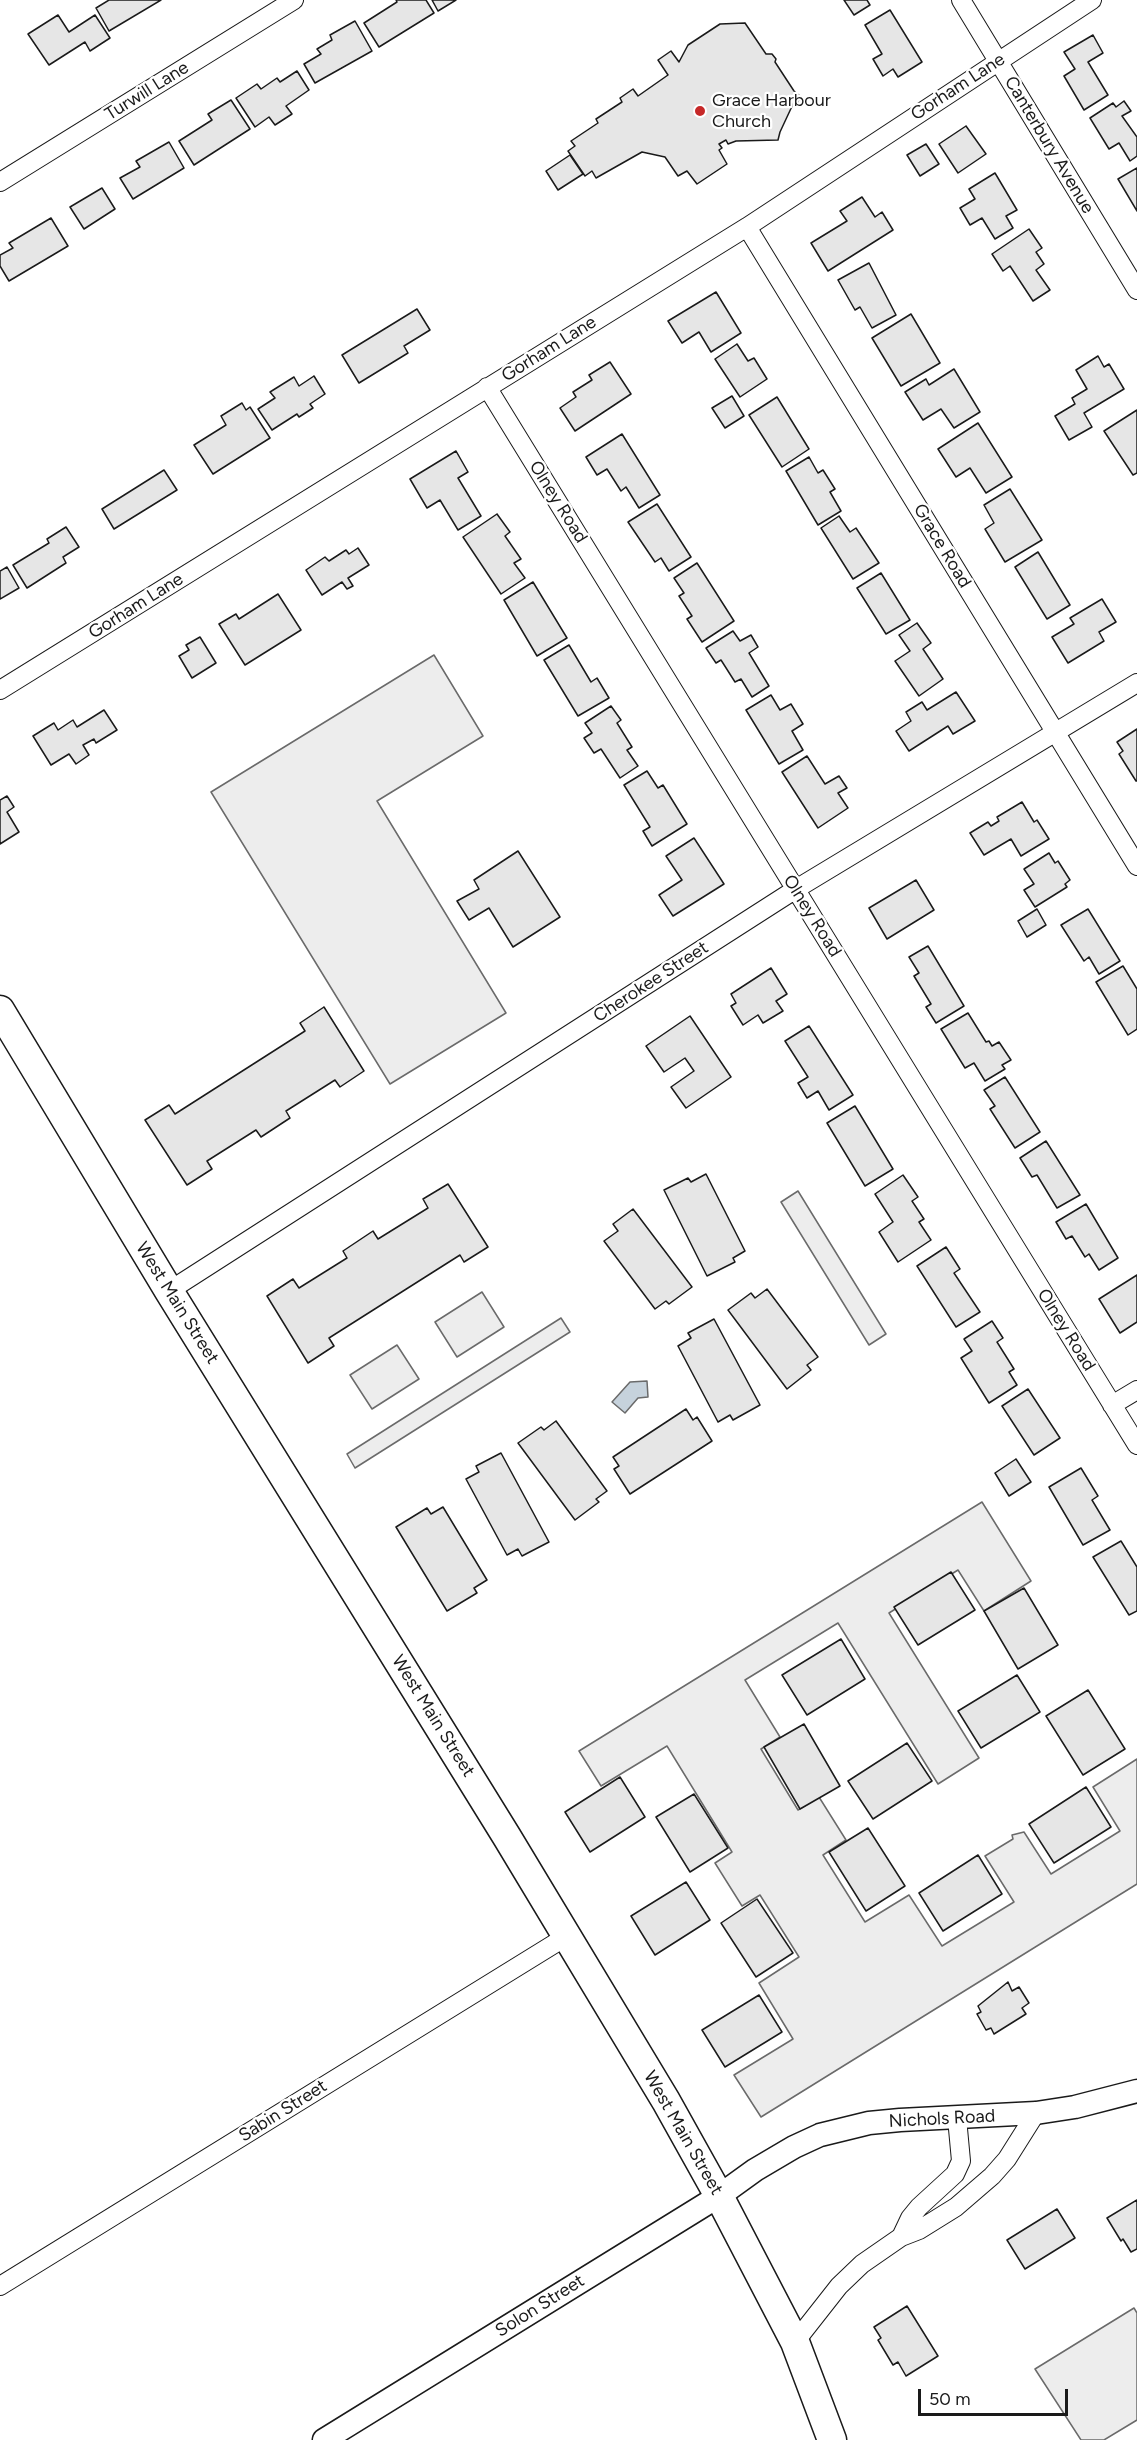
<!DOCTYPE html>
<style>
body{margin:0}
#map{position:relative;width:1137px;height:2440px;overflow:hidden;background:#fff;font-family:Figtree,sans-serif}
canvas{display:block}
.scale{position:absolute;left:918px;top:2389px;width:150px;height:27px;box-sizing:border-box;border:3px solid #1a1a1a;border-top:0;padding-left:8px;font-size:18px;line-height:21px;white-space:nowrap;color:#1a1a1a;-webkit-text-stroke:4px #fff;paint-order:stroke}
</style>
<div id="map">
<canvas width="1137" height="2440"></canvas>
<div class="scale">50 m</div>
</div>
<script>
const ctx = document.querySelector('canvas').getContext('2d');
ctx.lineJoin = 'round';
function fillPath(path, color) { ctx.fillStyle = color; ctx.fill(path, 'evenodd'); }
const poly = rows => new Path2D(rows.map(r => 'M' + r).join(''));
function trace(path, color, width, dash) { ctx.strokeStyle = color; ctx.lineWidth = width; ctx.lineCap = dash ? 'butt' : 'round'; ctx.setLineDash(dash || []); ctx.stroke(path); }
function write(font, color, halo, rows, align = 'center') {
  ctx.font = font + ' Figtree,sans-serif'; ctx.lineWidth = 4.5; ctx.setLineDash([]); ctx.textBaseline = 'middle'; ctx.strokeStyle = halo; ctx.fillStyle = color; for (const [text, x, y, turn = 0] of rows) {
    ctx.save(); ctx.translate(x, y); ctx.rotate((+turn || 0) * Math.PI / 180); ctx.textAlign = isNaN(turn) ? turn : align; if (halo) ctx.strokeText(text, 0, 0); ctx.fillText(text, 0, 0); ctx.restore();
  }
}
const parking = poly([
 [434,655,483,736,377,801,506,1013,390,1084,211,792,434,655],
 [798,1191,886,1334,869,1345,781,1202,798,1191],
 [482,1292,504,1327,457,1357,435,1322,482,1292],
 [561,1318,570,1332,355,1468,347,1454,561,1318],
 [397,1345,419,1379,372,1409,350,1375,397,1345],
 [982,1502,1031,1581,984,1611,958,1570,889,1613,979,1758,938,1784,838,1623,745,1680,780,1737,761,1749,798,1810,819,1797,846,1840,823,1855,865,1922,909,1895,942,1946,1014,1902,985,1856,1013,1839,1012,1835,1024,1832,1051,1874,1120,1831,1093,1787,1137,1759,1137,1884,761,2117,734,2075,793,2039,759,1983,799,1957,760,1895,742,1906,715,1863,732,1852,667,1746,601,1786,579,1751,982,1502],
 [1134,2308,1137,2313,1137,2420,1104,2440,1081,2440,1035,2369,1134,2308]
]);
fillPath(parking, '#ededed');
trace(parking, '#6a6a6a', 1.5);
const water = poly([
 [647,1381,648,1397,638,1398,625,1413,612,1402,630,1382,647,1381]
]);
fillPath(water, '#c6d2dc');
trace(water, '#6a6a6a', 1.5);
const building = poly([
 [109,0,161,0,109,31,96,8,109,0],
 [396,0,426,0,434,13,379,47,364,23,397,2,396,0],
 [432,0,456,0,438,11,432,0],
 [844,0,867,0,870,5,854,15,844,0],
 [890,10,922,62,898,77,893,69,883,76,873,59,882,54,865,25,890,10],
 [58,15,69,32,95,15,110,38,90,51,85,42,49,65,28,34,58,15],
 [355,21,372,51,315,83,304,64,321,54,317,49,332,40,330,35,355,21],
 [745,23,766,54,772,54,776,59,775,62,794,91,800,96,798,102,794,102,780,132,778,140,736,141,728,144,726,140,719,144,722,148,719,150,727,164,697,184,687,171,678,176,665,157,642,152,596,178,592,171,585,176,568,151,575,146,571,141,598,123,596,119,622,102,620,98,633,89,638,96,668,75,658,60,671,51,679,62,688,45,720,24,745,23],
 [1093,35,1103,53,1088,62,1108,95,1084,110,1064,76,1075,69,1064,52,1093,35],
 [297,71,309,90,286,106,292,114,275,125,269,117,255,127,236,98,257,84,261,89,277,78,280,82,297,71],
 [231,100,250,129,194,165,179,141,212,120,208,114,231,100],
 [1124,101,1131,111,1122,116,1137,137,1137,156,1130,161,1119,143,1109,149,1090,118,1113,103,1116,107,1124,101],
 [966,126,986,154,958,173,939,144,966,126],
 [169,142,184,168,133,199,120,178,140,167,136,161,169,142],
 [926,144,939,164,920,176,907,155,926,144],
 [570,155,583,174,558,190,546,171,570,155],
 [1137,168,1137,211,1118,179,1137,168],
 [995,173,1017,210,1006,216,1013,228,995,239,982,218,970,225,960,208,975,199,969,189,995,173],
 [102,188,115,209,84,229,70,207,102,188],
 [862,197,875,217,882,212,893,230,828,271,811,243,847,221,840,211,862,197],
 [51,218,68,246,9,281,0,266,0,255,13,248,9,243,51,218],
 [1029,229,1042,248,1036,252,1044,264,1036,270,1050,290,1033,301,1010,266,1003,271,992,254,1029,229],
 [869,263,896,315,872,328,860,307,855,310,838,280,869,263],
 [716,292,741,333,711,352,699,332,682,343,668,321,716,292],
 [417,309,430,330,404,346,408,353,359,383,342,355,417,309],
 [911,314,940,363,901,386,872,338,911,314],
 [737,344,748,361,754,358,767,379,740,397,715,359,737,344],
 [1098,356,1104,367,1109,364,1124,389,1084,413,1092,427,1069,440,1055,416,1075,404,1072,398,1087,389,1076,370,1098,356],
 [610,362,631,394,575,431,560,408,576,397,573,392,592,380,589,375,610,362],
 [954,369,980,412,954,428,941,409,923,420,905,392,926,379,929,385,954,369],
 [314,376,325,394,310,404,313,408,299,417,297,414,272,430,258,409,275,398,270,392,294,377,299,386,314,376],
 [732,396,744,416,725,428,712,408,732,396],
 [777,397,809,449,782,467,749,415,777,397],
 [242,403,246,410,250,407,270,438,213,474,194,445,226,425,221,416,242,403],
 [1137,410,1137,473,1133,475,1104,431,1137,410],
 [978,423,1012,477,986,493,970,468,956,477,938,449,978,423],
 [622,434,660,495,639,508,626,487,621,491,607,469,597,475,586,457,622,434],
 [456,451,468,472,458,478,481,516,458,530,440,500,427,508,410,479,456,451],
 [809,457,818,473,823,470,835,489,830,492,841,511,818,525,786,471,809,457],
 [164,470,177,490,114,529,102,509,164,470],
 [1010,489,1042,540,1005,562,985,529,994,523,984,505,1010,489],
 [657,504,691,557,669,571,661,558,655,562,628,522,657,504],
 [497,514,510,532,505,536,521,559,514,563,525,578,501,594,463,537,497,514],
 [839,516,850,532,856,528,879,563,853,579,821,528,839,516],
 [66,527,79,547,63,557,66,563,27,588,13,565,49,543,47,539,66,527],
 [358,548,369,565,348,578,353,586,347,589,342,582,322,595,306,570,325,557,329,561,346,550,349,554,358,548],
 [1038,552,1070,605,1047,619,1015,567,1038,552],
 [697,563,734,621,702,642,687,619,692,616,679,596,684,593,674,578,697,563],
 [7,567,19,588,0,599,0,571,7,567],
 [881,573,910,620,886,634,857,588,881,573],
 [533,582,567,638,537,656,504,600,533,582],
 [278,594,301,630,245,665,219,624,236,614,239,619,278,594],
 [1102,599,1116,622,1099,632,1104,641,1068,663,1052,637,1074,624,1070,618,1102,599],
 [917,623,931,643,923,649,943,679,919,696,895,661,910,651,899,635,917,623],
 [733,631,740,641,751,635,758,647,749,653,769,686,752,697,741,679,735,682,721,660,716,663,706,648,733,631],
 [200,637,216,663,192,678,179,656,189,650,186,645,200,637],
 [569,645,591,682,597,678,609,698,578,716,544,660,569,645],
 [956,692,975,721,953,734,948,726,909,751,896,731,911,721,906,712,922,702,927,710,956,692],
 [771,695,780,710,791,704,803,724,792,731,803,750,779,764,746,710,771,695],
 [611,706,621,720,617,723,632,747,627,750,638,766,620,778,601,749,594,753,584,738,592,733,585,723,611,706],
 [104,710,117,730,96,743,94,739,83,745,89,755,76,764,69,754,51,765,33,736,54,723,58,730,73,720,77,727,104,710],
 [1137,729,1137,781,1136,781,1119,754,1123,751,1117,742,1137,729],
 [807,756,825,784,839,776,847,788,838,793,848,808,818,828,782,772,807,756],
 [647,771,658,788,663,785,687,824,652,846,643,831,650,827,624,785,647,771],
 [7,796,14,807,7,812,19,832,0,844,0,800,7,796],
 [1022,802,1034,822,1037,820,1049,839,1021,856,1011,839,984,855,970,833,988,822,991,826,999,821,997,817,1022,802],
 [694,838,724,884,673,916,659,895,682,880,666,856,694,838],
 [518,851,560,917,513,947,489,908,469,920,457,901,479,889,474,880,518,851],
 [1049,853,1055,863,1058,861,1070,880,1065,884,1067,887,1035,907,1024,890,1034,884,1024,869,1049,853],
 [916,880,934,910,887,939,869,908,916,880],
 [1037,909,1046,925,1027,937,1018,921,1037,909],
 [1088,909,1120,961,1099,974,1089,957,1084,961,1061,925,1088,909],
 [928,946,964,1006,936,1023,926,1007,931,1004,914,976,919,973,909,957,928,946],
 [1123,966,1137,989,1137,1029,1128,1035,1096,982,1123,966],
 [771,968,787,994,776,1001,783,1011,763,1023,758,1015,743,1025,731,1006,736,1003,731,994,771,968],
 [324,1007,364,1071,340,1087,335,1080,286,1111,290,1118,261,1137,256,1130,207,1161,212,1169,187,1185,145,1120,169,1105,175,1114,305,1031,300,1023,324,1007],
 [968,1013,986,1042,989,1041,992,1046,999,1042,1011,1060,1002,1065,1005,1069,985,1081,974,1063,965,1068,941,1029,968,1013],
 [690,1016,731,1077,686,1108,671,1087,694,1071,685,1058,664,1072,646,1046,690,1016],
 [809,1026,853,1095,829,1110,818,1091,807,1098,798,1083,808,1077,785,1041,809,1026],
 [1005,1077,1040,1132,1015,1148,990,1109,995,1106,984,1090,1005,1077],
 [855,1106,893,1169,865,1186,827,1123,855,1106],
 [1046,1141,1080,1195,1057,1208,1037,1175,1032,1177,1020,1158,1046,1141],
 [706,1174,745,1251,733,1258,735,1262,707,1276,664,1190,688,1178,691,1182,706,1174],
 [903,1175,918,1197,912,1201,924,1219,919,1222,931,1240,898,1262,879,1232,893,1222,875,1194,903,1175],
 [448,1184,488,1247,464,1262,460,1255,329,1338,334,1346,308,1363,267,1296,293,1279,299,1288,347,1258,343,1251,373,1231,378,1239,428,1208,423,1199,448,1184],
 [1086,1204,1118,1258,1099,1270,1089,1254,1085,1257,1072,1236,1066,1239,1056,1222,1086,1204],
 [633,1209,692,1287,669,1304,666,1301,655,1309,604,1241,618,1231,613,1224,633,1209],
 [946,1247,960,1269,954,1273,980,1312,956,1327,917,1266,946,1247],
 [1137,1275,1137,1322,1120,1333,1099,1299,1137,1275],
 [767,1289,818,1357,807,1365,811,1370,787,1389,728,1310,751,1293,755,1298,767,1289],
 [714,1319,760,1405,733,1420,730,1415,718,1422,678,1346,691,1338,688,1333,714,1319],
 [992,1321,1003,1338,997,1342,1014,1369,1009,1372,1017,1385,989,1403,961,1358,972,1351,964,1339,992,1321],
 [1028,1389,1060,1438,1034,1455,1002,1406,1028,1389],
 [686,1409,693,1420,697,1417,712,1441,630,1494,614,1469,619,1466,613,1457,686,1409],
 [556,1421,607,1491,596,1499,599,1502,575,1520,518,1443,541,1427,544,1430,556,1421],
 [501,1453,549,1542,522,1556,518,1549,507,1555,466,1479,479,1472,476,1466,501,1453],
 [1016,1459,1031,1482,1009,1496,995,1473,1016,1459],
 [1081,1468,1098,1496,1092,1500,1110,1530,1083,1545,1049,1487,1081,1468],
 [443,1507,487,1580,474,1588,477,1593,447,1611,396,1527,427,1508,431,1514,443,1507],
 [1121,1541,1137,1567,1137,1611,1129,1615,1093,1557,1121,1541],
 [951,1572,975,1610,918,1645,894,1607,951,1572],
 [1024,1588,1058,1645,1018,1669,984,1611,1024,1588],
 [841,1639,865,1679,807,1715,782,1675,841,1639],
 [1017,1675,1040,1712,981,1748,958,1711,1017,1675],
 [1088,1690,1125,1749,1083,1775,1046,1716,1088,1690],
 [804,1724,840,1786,800,1809,764,1747,804,1724],
 [907,1743,932,1781,873,1819,848,1781,907,1743],
 [620,1777,645,1817,590,1852,565,1812,620,1777],
 [1086,1787,1111,1827,1054,1863,1029,1824,1086,1787],
 [694,1794,728,1848,690,1872,656,1817,694,1794],
 [868,1828,905,1886,866,1911,829,1852,868,1828],
 [978,1855,1002,1894,943,1931,919,1893,978,1855],
 [686,1882,710,1920,655,1955,631,1916,686,1882],
 [757,1899,793,1953,756,1977,721,1923,757,1899],
 [1008,1982,1012,1991,1019,1987,1029,2003,1022,2008,1026,2014,994,2034,991,2028,986,2030,977,2014,981,2012,978,2006,1008,1982],
 [759,1995,782,2032,725,2067,702,2030,759,1995],
 [1137,2200,1137,2249,1131,2252,1123,2239,1121,2241,1107,2218,1137,2200],
 [1057,2209,1075,2238,1025,2269,1007,2240,1057,2209],
 [907,2306,938,2356,906,2376,898,2362,893,2365,878,2340,881,2338,874,2327,907,2306]
]);
fillPath(building, '#e6e6e6');
trace(building, '#1a1a1a', 1.5);
const minor = poly([
 [961,0,1137,290],
 [0,182,294,0],
 [747,227,1137,866],
 [487,387,1137,1445],
 [0,690,747,227,1092,0],
 [169,1291,796,889,1137,683],
 [1112,1405,1137,1390],
 [901,2237,910,2218,919,2207,955,2174,961,2161,957,2118],
 [0,2286,567,1936],
 [795,2342,839,2286,862,2264,901,2237,919,2230,956,2207,992,2176,1007,2159,1036,2113]
]);
const tertiary = poly([
 [324,2440,719,2196,755,2170,794,2147,820,2135,869,2123,900,2120,1036,2113,1075,2107,1137,2091]
]);
const primary = poly([
 [0,1010,169,1291,507,1837,666,2101,719,2196,795,2342,832,2440]
]);
trace(minor, '#1a1a1a', 20);
trace(tertiary, '#1a1a1a', 25);
trace(primary, '#1a1a1a', 31);
trace(minor, '#fff', 18);
trace(tertiary, '#fff', 22);
trace(primary, '#fff', 28);
for (const [x, y, r, color] of [
 [700,111,6,"#c62828"]
]) { const dot = new Path2D(); dot.arc(x, y, r, 0, 2 * Math.PI); ctx.fillStyle = color; ctx.fill(dot); trace(dot, '#fff', 2); }
write('18px', '#1a1a1a', '#fff', [
 ["Gorham Lane",958,87,-33],
 ["Turwill Lane",147,91,-32],
 ["Canterbury Avenue",1049,145,59],
 ["Gorham Lane",549,349,-32],
 ["Olney Road",558,502,58],
 ["Grace Road",942,546,59],
 ["Gorham Lane",136,606,-32],
 ["Olney Road",812,916,58],
 ["Cherokee Street",651,982,-33],
 ["West Main Street",177,1303,58],
 ["Olney Road",1066,1330,58],
 ["West Main Street",433,1716,58],
 ["Sabin Street",283,2111,-32],
 ["Nichols Road",942,2119,-3],
 ["West Main Street",683,2133,60],
 ["Solon Street",540,2306,-32]
]);
write('18px', '#1a1a1a', '#fff', [
 ["Grace Harbour",712,101],
 ["Church",712,122]
], 'left');
</script>
